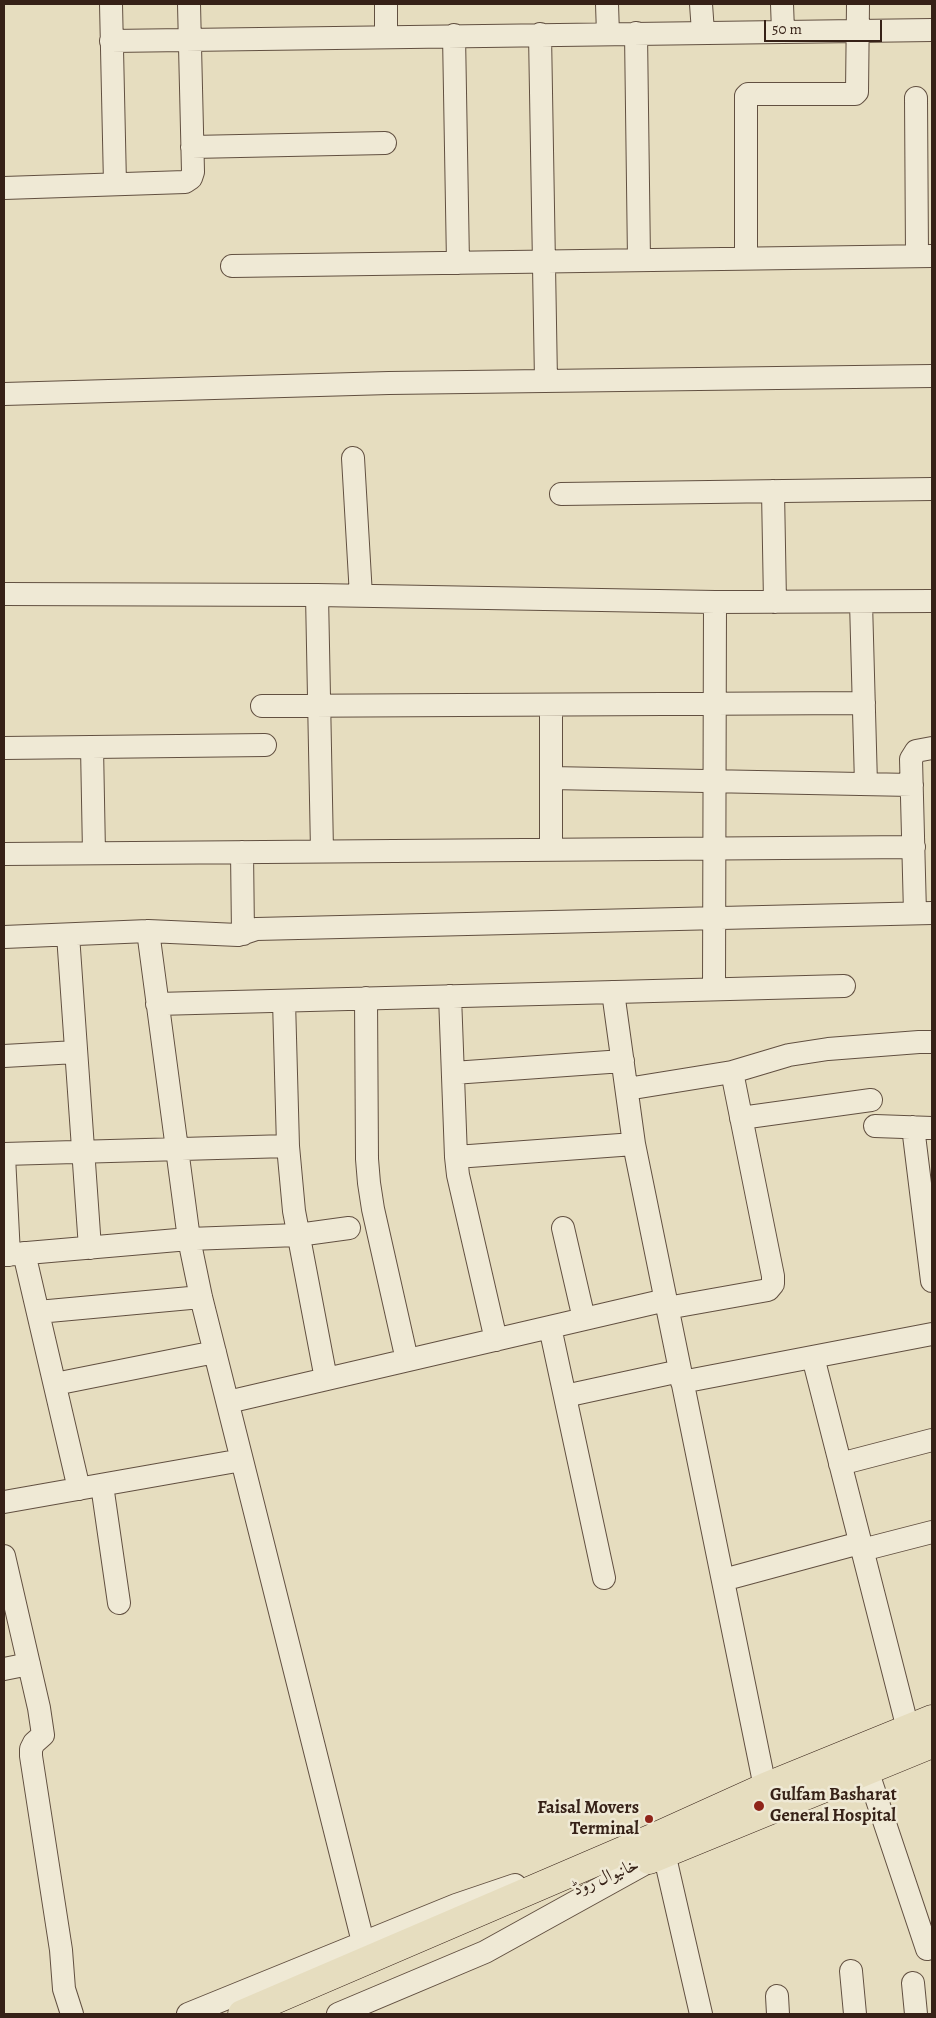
<!DOCTYPE html>
<meta charset="utf-8">
<style>
body{margin:0}
#map{position:relative;width:936px;height:2018px;overflow:hidden;background:#e6ddbf;font-family:Alegreya,serif}
canvas{display:block}
.frame{position:absolute;inset:0;border:5px solid #362117;pointer-events:none}
.scale{position:absolute;left:764px;top:20px;width:118px;height:22px;box-sizing:border-box;border:2px solid #362117;border-top:0;padding-left:6px;font-size:15px;line-height:18px;white-space:nowrap;color:#362117;-webkit-text-stroke:4px #efe9d5;paint-order:stroke}
</style>
<div id="map">
<canvas width="936" height="2018"></canvas>
<div class="frame"></div>
<div class="scale">50 m</div>
</div>
<script>
const ctx = document.querySelector('canvas').getContext('2d');
ctx.lineJoin = 'round';
const poly = rows => new Path2D(rows.map(r => 'M' + r).join(''));
function trace(path, color, width, dash) { ctx.strokeStyle = color; ctx.lineWidth = width; ctx.lineCap = dash ? 'butt' : 'round'; ctx.setLineDash(dash || []); ctx.stroke(path); }
function write(font, color, halo, rows, align = 'center') {
  ctx.font = font + ' Alegreya,Amiri,serif'; ctx.lineWidth = 5; ctx.setLineDash([]); ctx.textBaseline = 'middle'; ctx.strokeStyle = halo; ctx.fillStyle = color; for (const [text, x, y, turn = 0] of rows) {
    ctx.save(); ctx.translate(x, y); ctx.rotate((+turn || 0) * Math.PI / 180); ctx.textAlign = isNaN(turn) ? turn : align; if (halo) ctx.strokeText(text, 0, 0); ctx.fillText(text, 0, 0); ctx.restore();
  }
}
const minor = poly([
 [111,4,115,184],
 [386,4,386,37],
 [607,4,608,34],
 [701,4,703,32],
 [782,4,783,31],
 [636,33,639,260],
 [540,34,546,381],
 [454,35,458,263],
 [111,41,932,30],
 [916,98,917,256],
 [192,147,385,143],
 [4,188,185,182,191,178,193,172,189,4],
 [746,258,746,96,748,94,855,94,857,92,858,4],
 [232,266,932,256],
 [4,394,389,383,932,376],
 [353,458,361,596],
 [773,491,775,602],
 [561,494,932,489],
 [4,594,317,595,715,602,932,601],
 [317,595,322,851],
 [861,602,866,784],
 [551,705,551,850],
 [262,706,864,703],
 [92,747,94,853],
 [4,748,265,745],
 [551,778,912,785],
 [242,852,243,934],
 [4,854,914,847],
 [915,913,911,759,916,751,932,748],
 [148,931,189,1239,201,1297,363,1942],
 [68,935,90,1248],
 [4,937,148,931,238,935,256,929,932,913],
 [714,989,715,602],
 [613,992,634,1144,765,1787],
 [450,996,456,1157,458,1175,496,1340],
 [366,998,367,1159,369,1183,373,1209,407,1360],
 [284,1001,288,1146,294,1211,326,1379],
 [157,1004,844,986],
 [4,1056,76,1052],
 [453,1073,623,1061],
 [627,1089,732,1072,789,1055,828,1049,919,1042,932,1042],
 [741,1118,871,1100],
 [875,1126,932,1128],
 [913,1127,932,1281],
 [4,1154,288,1146],
 [4,1156,9,1255],
 [456,1157,634,1144],
 [563,1228,584,1319],
 [24,1253,79,1489],
 [4,1255,189,1239,298,1235,349,1228],
 [667,1308,768,1290,773,1284,773,1276,732,1072],
 [38,1312,201,1297],
 [550,1327,604,1578],
 [813,1357,908,1729],
 [682,1382,932,1334],
 [55,1384,215,1352],
 [565,1396,680,1371],
 [228,1402,666,1300],
 [840,1464,932,1440],
 [102,1485,119,1603],
 [4,1502,242,1460],
 [862,1550,932,1532],
 [4,1556,39,1708,43,1735,34,1743,31,1749,31,1756,61,1950,64,1989,72,2014],
 [723,1580,860,1543],
 [4,1669,29,1664],
 [867,1770,927,1949],
 [851,1971,855,2014],
 [913,1983,916,2014],
 [777,1996,778,2014],
 [188,2014,456,1905,515,1885],
 [338,2014,485,1952,664,1853,701,2014]
]);
const major = poly([
 [649,1860,932,1744],
 [242,2014,652,1838,765,1787,932,1719]
]);
trace(minor, '#625041', 24);
trace(major, '#362117', 29);
trace(minor, '#efe9d5', 22);
trace(major, '#e6ddbf', 28);
for (const [x, y, r, color] of [
 [759,1806,6,"#8f2418"],
 [649,1819,5,"#8f2418"]
]) { const dot = new Path2D(); dot.arc(x, y, r, 0, 2 * Math.PI); ctx.fillStyle = color; ctx.fill(dot); trace(dot, '#efe9d5', 2); }
write('bold 18px', '#362117', '#efe9d5', [
 ["Gulfam Basharat",770,1796],
 ["General Hospital",770,1817],
 ["Faisal Movers",639,1809,"right"],
 ["Terminal",639,1830,"right"]
], 'left');
write('18px', '#362117', '#efe9d5', [
 ["خانیوال روڈ",606,1878,-23]
]);
</script>
